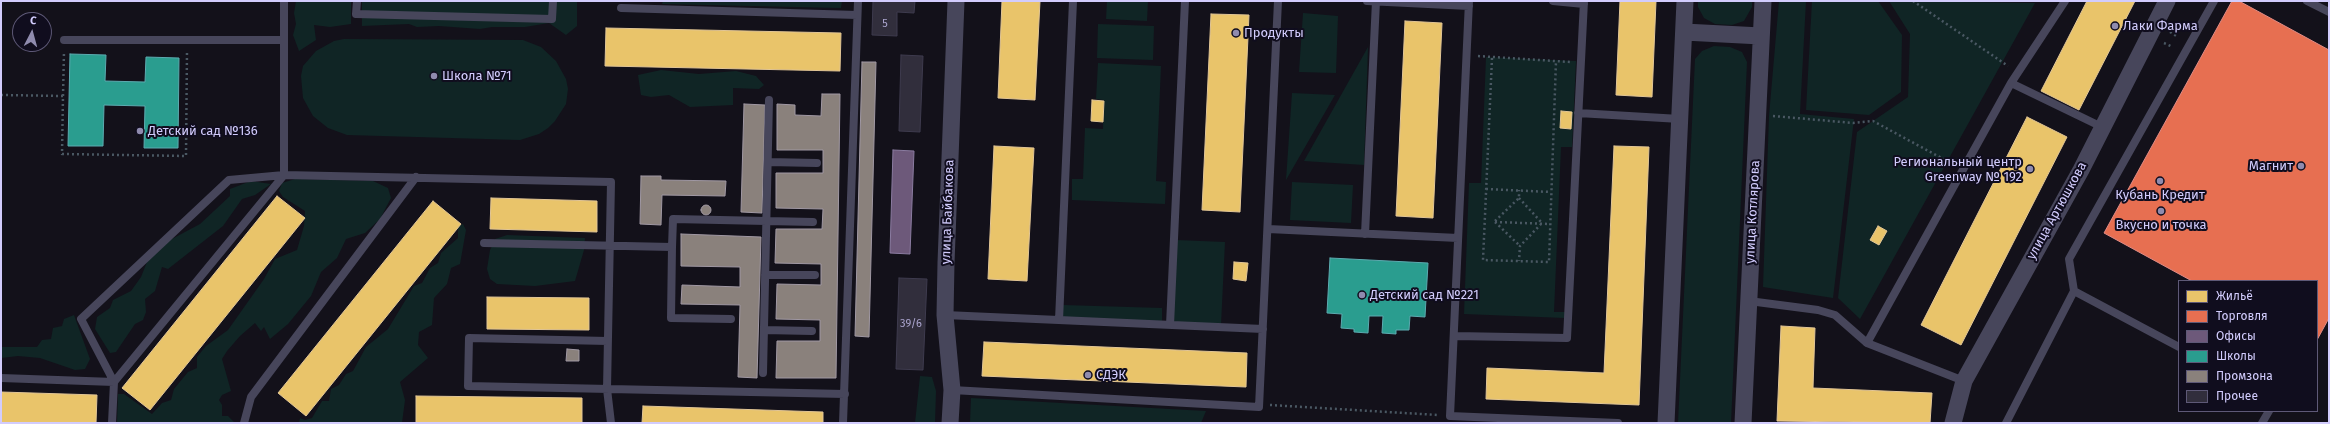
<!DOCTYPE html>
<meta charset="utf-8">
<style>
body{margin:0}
#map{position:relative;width:2330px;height:424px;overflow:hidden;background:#13111a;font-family:"Fira Sans",sans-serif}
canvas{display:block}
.frame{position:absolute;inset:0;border:2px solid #d2ccfd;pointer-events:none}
.legend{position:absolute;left:2178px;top:280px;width:140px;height:132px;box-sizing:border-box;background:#100d1e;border:1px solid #5e5977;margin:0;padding:5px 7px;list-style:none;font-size:12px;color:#d2ccfd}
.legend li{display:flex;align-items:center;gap:8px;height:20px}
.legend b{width:20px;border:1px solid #5e5977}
.north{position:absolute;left:12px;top:12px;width:40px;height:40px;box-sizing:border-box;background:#100d1e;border:1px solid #5e5977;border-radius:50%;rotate:6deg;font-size:11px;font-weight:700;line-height:16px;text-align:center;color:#d2ccfd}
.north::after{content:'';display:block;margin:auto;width:14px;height:18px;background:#8f8bae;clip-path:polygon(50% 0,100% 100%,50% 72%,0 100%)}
</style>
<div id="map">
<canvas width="2330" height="424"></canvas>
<div class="frame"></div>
<ul class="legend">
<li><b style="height:11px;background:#e9c46a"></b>Жильё</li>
<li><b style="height:11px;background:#e76f51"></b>Торговля</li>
<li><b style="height:11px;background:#6d597a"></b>Офисы</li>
<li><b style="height:11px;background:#2a9d8f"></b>Школы</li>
<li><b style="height:11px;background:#8a817c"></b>Промзона</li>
<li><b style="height:11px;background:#312e3c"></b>Прочее</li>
</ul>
<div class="north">С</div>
</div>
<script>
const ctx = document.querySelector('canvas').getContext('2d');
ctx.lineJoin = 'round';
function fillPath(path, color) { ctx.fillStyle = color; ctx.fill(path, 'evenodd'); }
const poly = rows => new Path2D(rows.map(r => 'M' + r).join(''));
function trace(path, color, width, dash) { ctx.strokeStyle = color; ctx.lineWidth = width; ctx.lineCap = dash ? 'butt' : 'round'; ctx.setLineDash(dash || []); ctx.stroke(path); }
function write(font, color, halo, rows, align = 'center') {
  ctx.font = font + ' "Fira Sans",sans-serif'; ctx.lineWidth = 4; ctx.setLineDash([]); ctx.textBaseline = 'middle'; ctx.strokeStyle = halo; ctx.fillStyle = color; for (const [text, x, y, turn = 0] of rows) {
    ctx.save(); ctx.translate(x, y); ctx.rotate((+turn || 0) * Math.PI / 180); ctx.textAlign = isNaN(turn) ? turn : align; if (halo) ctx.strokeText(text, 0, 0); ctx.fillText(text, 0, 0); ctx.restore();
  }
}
fillPath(poly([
 [296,1,351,1,351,24,330,27,314,25,316,40,299,51,293,35,296,24,294,13],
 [362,1,577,1,577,26,566,35,549,23,525,27,492,27,480,29,439,26,417,27,409,24,362,26],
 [663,1,842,1,841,8,662,4],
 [1107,1,1148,1,1147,21,1106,19],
 [1698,1,1752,1,1752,7,1744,21,1732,25,1715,24,1704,18,1698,7],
 [1779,1,1806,1,1800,114,1854,119,1833,298,1763,287,1769,116],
 [1812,1,1878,1,1902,35,1901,92,1869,115,1806,110],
 [1889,1,2035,3,1860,319,1838,298,1857,132,1908,97,1910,34],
 [1303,13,1338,16,1336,73,1299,72],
 [1098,24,1154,26,1153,60,1097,58],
 [344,39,523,40,541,47,556,61,566,79,568,89,566,104,555,121,548,128,539,134,520,140,347,135,328,128,313,116,303,98,301,76,303,66,316,51,334,41],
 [1714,46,1730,47,1742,52,1747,62,1731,423,1678,423,1695,59,1702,51],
 [1368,47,1364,165,1304,161],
 [1486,57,1576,61,1572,147,1561,147,1554,312,1566,312,1565,318,1464,314,1469,183,1481,183],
 [1098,63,1161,66,1156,181,1166,182,1165,204,1072,200,1072,179,1083,179,1085,128,1103,129,1104,100,1096,99],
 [661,70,699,74,736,71,756,76,764,85,759,89,733,88,733,105,690,107,669,95,651,97,641,95,638,75],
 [1292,93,1335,95,1286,180],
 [295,179,373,181,388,188,391,198,380,219,365,233,346,239,337,258,321,272,311,296,288,324,270,339,264,327,261,331,255,323,240,336,227,351,222,359,231,391,222,395,219,400,222,405,222,416,228,416,235,423,117,423,118,394,124,394,152,414,162,403,171,400,174,389,188,372,197,368,197,357,206,346,228,330,264,279,275,259,297,250,304,226,305,211,283,197,279,191,282,183],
 [251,181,271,184,255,195,242,199,223,226,168,269,162,267,155,291,145,299,146,312,143,320,135,324,116,352,110,353,95,329,97,317,110,308,113,300,131,291,141,277,147,262,170,240,200,224,230,196,230,189],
 [1292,182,1353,185,1351,223,1290,220],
 [463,224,466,230,460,264,451,268,447,284,434,298,432,325,419,332,418,345,428,358,400,382,405,400,402,423,299,423,300,418,305,420,312,418,322,401,329,401,331,389,339,385,346,374,353,371,366,347,388,329,414,286,422,283,430,268,438,263,441,253,458,238,458,227],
 [507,235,585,238,584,250,575,281,535,286,497,284,490,279,487,269,490,250,495,239],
 [1176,240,1225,242,1221,325,1173,323],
 [1063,305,1162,308,1162,321,1063,318],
 [74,315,90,359,85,369,75,370,40,358,18,356,1,358,1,347,37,347,42,340,51,339,53,328,62,326,64,319],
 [920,376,932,377,936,391,935,423,915,423],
 [971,398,1206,411,1201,423,970,423]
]), '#102525');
const homes = poly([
 [1002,1,1040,1,1035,100,998,98,1002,1],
 [1620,1,1656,1,1652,97,1616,95,1620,1],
 [2087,1,2135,1,2079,110,2041,91,2087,1],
 [1211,14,1249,15,1240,212,1202,210,1211,14],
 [1405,21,1442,23,1433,218,1396,216,1405,21],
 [606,28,841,33,840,71,605,66,606,28],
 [1092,100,1104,101,1103,122,1091,121,1092,100],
 [1561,111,1572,112,1571,129,1560,128,1561,111],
 [2027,117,2067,137,1961,345,1921,325,2027,117],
 [994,146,1034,148,1027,281,988,279,994,146],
 [1614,146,1649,147,1639,405,1486,399,1487,368,1604,373,1614,146],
 [277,196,305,218,150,410,122,388,277,196],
 [491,198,597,201,597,232,490,229,491,198],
 [433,201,461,224,306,416,278,393,433,201],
 [1878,226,1887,231,1879,245,1870,240,1878,226],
 [1234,262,1248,263,1246,281,1233,279,1234,262],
 [487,297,589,298,589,330,487,329,487,297],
 [1781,326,1815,328,1813,388,1932,393,1930,423,1777,421,1781,326],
 [984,342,1247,353,1246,387,982,376,984,342],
 [1,392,97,395,96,423,1,423,1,392],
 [416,396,582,398,582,423,416,423,416,396],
 [643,406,823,412,823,423,642,423,643,406]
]);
fillPath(homes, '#e9c46a');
trace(homes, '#e2c696', 1);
const shops = poly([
 [2232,1,2239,1,2329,50,2329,318,2317,340,2317,281,2192,281,2104,233,2232,1]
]);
fillPath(shops, '#e76f51');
trace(shops, '#e18b85', 1);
const offices = poly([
 [893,150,914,151,910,254,890,253,893,150]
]);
fillPath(offices, '#6d597a');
trace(offices, '#8b7ca1', 1);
const schools = poly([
 [70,54,106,55,105,81,145,82,146,57,179,58,178,148,144,148,145,106,104,105,103,146,68,146,70,54],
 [1330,258,1428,263,1425,317,1410,316,1409,330,1396,330,1396,334,1382,333,1383,316,1369,316,1368,333,1354,332,1354,329,1341,328,1342,314,1327,313,1330,258]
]);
fillPath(schools, '#2a9d8f');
trace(schools, '#5cabb0', 1);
const industry = poly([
 [862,62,876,62,869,337,855,336,862,62],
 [822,94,840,94,836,378,776,378,777,341,820,341,820,320,776,319,777,284,821,285,821,264,775,263,776,229,822,229,823,209,776,208,776,173,823,173,823,150,777,150,777,104,795,105,795,115,821,116,822,94],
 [744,104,765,105,762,213,741,212,744,104],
 [641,176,661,176,661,180,726,181,725,196,662,195,661,225,640,224,641,176],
 '701 210a5 5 0 1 1 10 0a5 5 0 1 1-10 0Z',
 [681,234,761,237,757,378,738,377,740,305,681,304,682,285,740,287,740,267,681,266,681,234],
 [567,349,579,350,579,361,566,361,567,349]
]);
fillPath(industry, '#8a817c');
trace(industry, '#a098a3', 1);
const building = poly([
 [873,1,915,1,914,13,897,12,897,36,872,35,873,1],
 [901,55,923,56,920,132,899,131,901,55],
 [899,278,927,279,923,370,896,369,899,278]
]);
fillPath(building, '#312e3c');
trace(building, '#3e3b4e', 1);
trace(poly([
 [1913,1,2008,66],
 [2170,32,2178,37],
 [2164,43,2173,47],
 [1478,56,1570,62],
 [1492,58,1483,260,1549,262,1556,61],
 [1,95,63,96,62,154,186,156,187,51],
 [63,96,64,51],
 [1773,116,1853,123,1873,121,1947,161],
 [1486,189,1551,192],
 [1519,198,1542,223,1520,246,1519,261],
 [1495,221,1519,198,1519,190],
 [1495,222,1550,224],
 [1495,222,1520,246],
 [1270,405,1438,415]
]), '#4a5863', 2.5, [2, 3]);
trace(poly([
 [357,1,356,14,552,19,553,1],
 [1367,1,1469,6],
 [1469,1,1450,416,1618,423],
 [1553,1,1584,4],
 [2307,1,2329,12],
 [621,8,857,15],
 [64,40,284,40],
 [2011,83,2102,127],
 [1578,113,1680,119],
 [768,162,817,163],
 [1268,229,1458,238],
 [1365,234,1376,1],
 [484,243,672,247,671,318,731,319],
 [672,247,673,219,813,222],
 [765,275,815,275],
 [2074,291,2179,347],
 [1749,301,1818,310,1835,315,1867,343,2011,83,2065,1],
 [945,315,1263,329],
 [1059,320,1073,1],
 [1170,325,1185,1],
 [764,330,812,331],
 [1455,336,1567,338,1584,1],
 [608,341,469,338,468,386,845,394],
 [1867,343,1964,381],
 [763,373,769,100],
 [1,378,114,382],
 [114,382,284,175,284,1],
 [952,390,1259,407,1278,1],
 [112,423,114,382,81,319,229,180,284,175,611,182,607,389,611,423],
 [244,423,251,397,416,177],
 [843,423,858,1],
 [2006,423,2074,291,2069,259,2214,1],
 [2262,423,2269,411]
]), '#47465b', 8);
trace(poly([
 [1684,32,1761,36],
 [950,423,952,390,945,315,946,263,956,1],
 [1666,423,1685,1],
 [1743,423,1763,1],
 [1953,423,1964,381,2081,170,2167,1]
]), '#47465b', 17);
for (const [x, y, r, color] of [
 [2115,26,4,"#8f8bae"],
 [1236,33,4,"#8f8bae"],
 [434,76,4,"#8f8bae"],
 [140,131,4,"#8f8bae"],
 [2301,166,4,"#8f8bae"],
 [2030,169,4,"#8f8bae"],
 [2160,181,4,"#8f8bae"],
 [2161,211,4,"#8f8bae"],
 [1362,295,4,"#8f8bae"],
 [1088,375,4,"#8f8bae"]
]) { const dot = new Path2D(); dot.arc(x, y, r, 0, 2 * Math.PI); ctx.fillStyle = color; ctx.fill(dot); trace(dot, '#100d1e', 1.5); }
write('11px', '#aaa4cd', null, [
 ["5",885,24],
 ["39/6",911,324]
]);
write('13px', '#d2ccfd', '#100d1e', [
 ["Лаки Фарма",2123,26],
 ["Продукты",1244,33],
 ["Школа №71",442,76],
 ["Детский сад №136",148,131],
 ["Региональный центр",2022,162,"right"],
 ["Greenway № 192",2022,177,"right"],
 ["Магнит",2293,166,"right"],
 ["Кубань Кредит",2160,195,"center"],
 ["Вкусно и точка",2161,225,"center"],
 ["Детский сад №221",1370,295],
 ["СДЭК",1096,375]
], 'left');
write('13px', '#d2ccfd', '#100d1e', [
 ["улица Артюшкова",2057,211,-61],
 ["улица Байбакова",948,212,-88],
 ["улица Котлярова",1753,212,-87]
]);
</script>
